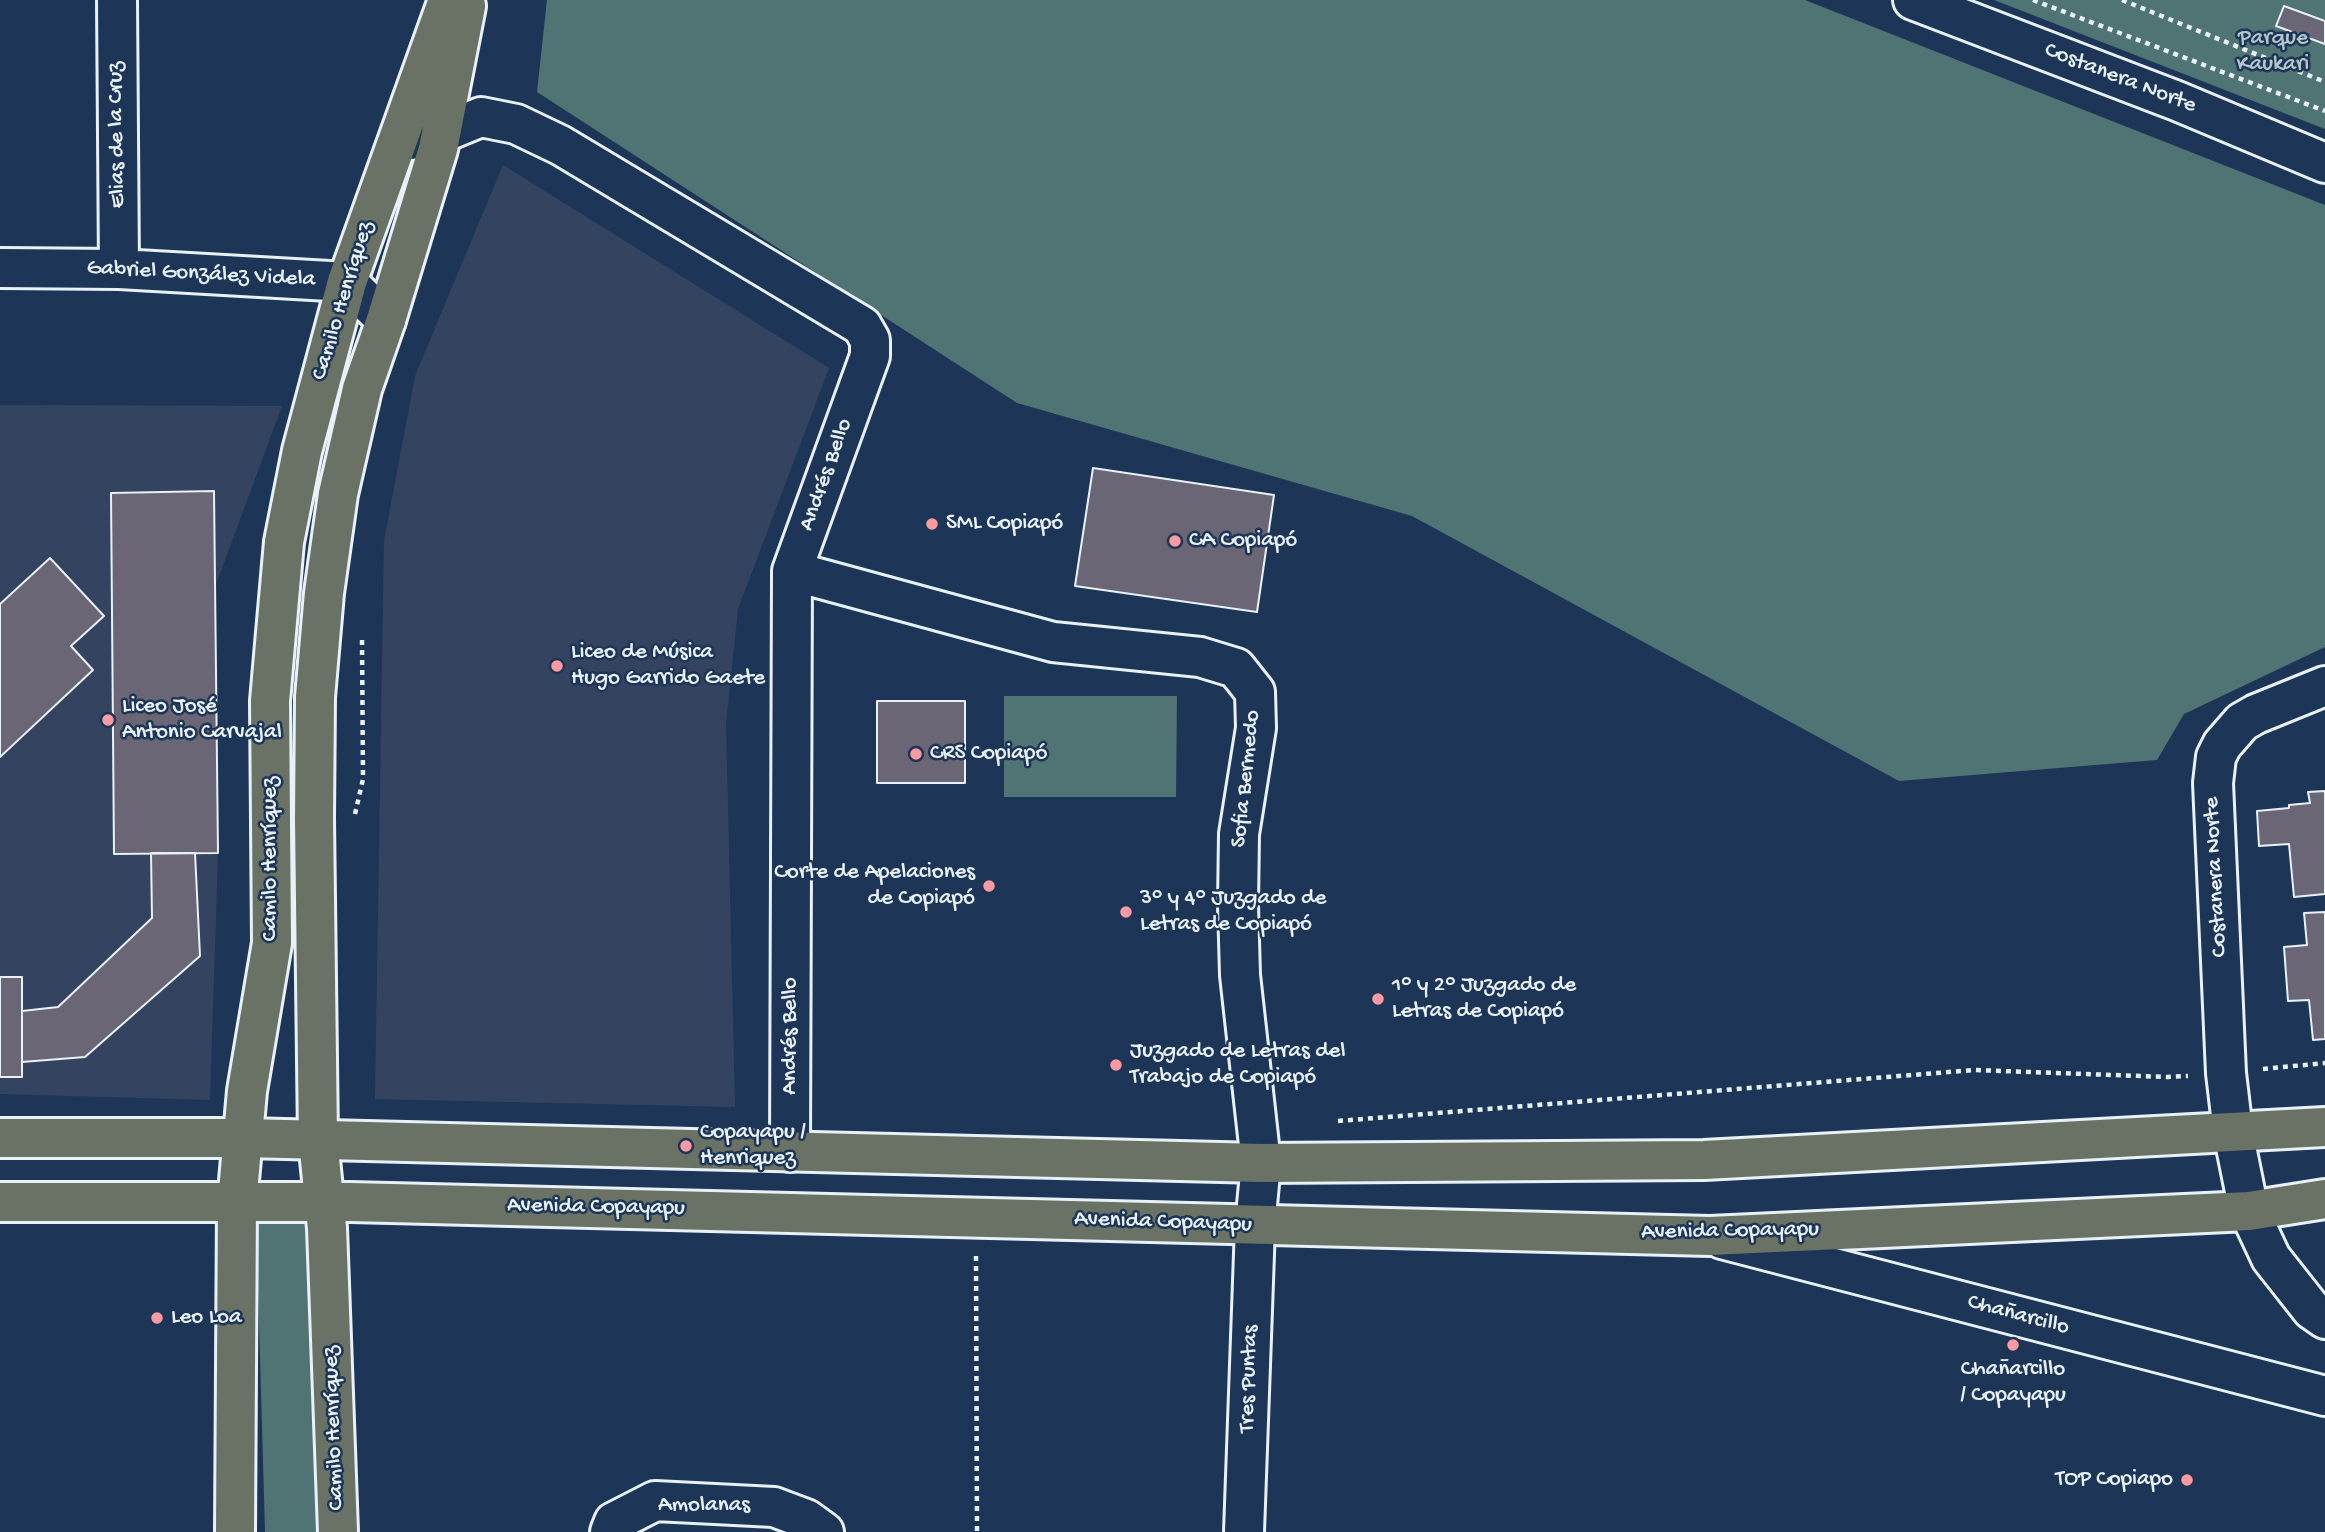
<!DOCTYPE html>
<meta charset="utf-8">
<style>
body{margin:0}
canvas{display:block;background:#1d3557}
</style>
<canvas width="2325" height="1532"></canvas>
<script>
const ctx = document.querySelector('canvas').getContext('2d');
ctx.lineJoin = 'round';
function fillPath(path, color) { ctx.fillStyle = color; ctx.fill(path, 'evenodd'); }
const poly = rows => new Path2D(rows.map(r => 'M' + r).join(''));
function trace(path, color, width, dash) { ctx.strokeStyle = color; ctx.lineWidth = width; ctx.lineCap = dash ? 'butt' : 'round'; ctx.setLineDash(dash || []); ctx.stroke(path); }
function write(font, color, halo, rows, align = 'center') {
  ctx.font = font + ' "Gochi Hand",sans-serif'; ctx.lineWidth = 5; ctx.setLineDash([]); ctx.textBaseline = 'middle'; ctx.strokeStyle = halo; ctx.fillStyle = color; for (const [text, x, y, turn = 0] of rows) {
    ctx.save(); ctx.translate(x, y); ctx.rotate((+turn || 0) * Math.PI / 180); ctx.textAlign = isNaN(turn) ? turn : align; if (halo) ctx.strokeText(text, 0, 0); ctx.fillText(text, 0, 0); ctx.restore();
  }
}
fillPath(poly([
 [503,165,829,368,738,609,726,724,735,1107,375,1099,384,541,415,376],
 [0,405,282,406,215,587,218,853,210,1100,0,1094]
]), '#344460');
fillPath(poly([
 [547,0,1805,0,2325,205,2325,647,2184,714,2157,760,1899,781,1412,516,1017,403,537,92],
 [1994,0,2325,0,2325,129],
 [1004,696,1177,696,1176,797,1004,797],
 [256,1218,317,1218,330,1532,265,1532]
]), '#507373');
const building = poly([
 [2284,6,2325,21,2325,44,2276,26,2284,6],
 [1093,468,1274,495,1257,612,1075,586,1093,468],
 [214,491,218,853,114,854,111,493,214,491],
 [50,558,104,616,71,646,93,670,0,757,0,604,50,558],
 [877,701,965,701,965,783,877,783,877,701],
 [2325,791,2325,894,2294,897,2289,844,2259,846,2257,811,2289,808,2289,805,2310,803,2308,792,2325,791],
 [151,853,195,853,200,956,85,1057,22,1062,22,1011,58,1007,152,918,151,853],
 [2325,912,2325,1039,2313,1040,2309,1000,2288,1001,2284,947,2307,945,2304,913,2325,912],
 [0,977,22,977,22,1077,0,1077,0,977]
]);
fillPath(building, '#6a6675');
trace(building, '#e8f1f8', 2);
const minor = poly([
 [117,0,119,269],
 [1913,0,2177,101,2325,163],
 [411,140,442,133,481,117,516,124,560,145,862,326,870,340,870,356,792,571,790,1152],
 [0,268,119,269,347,282,386,320],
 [792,571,1053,642,1200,657,1236,668,1255,692,1256,728,1239,834,1238,905,1240,975,1261,1163,1255,1226,1244,1532],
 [2325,686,2256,714,2242,722,2222,745,2216,757,2213,783,2226,1073,2233,1132,2249,1211,2271,1258,2312,1310,2325,1319],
 [1722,1239,2325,1396],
 [610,1532,614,1522,655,1501,774,1507,806,1519,824,1532]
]);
const major = poly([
 [235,1532,237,1203,247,1091,272,943,270,701,284,542,302,451,347,282,448,0],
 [338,1532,327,1228,318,1140,314,819,315,697,324,593,338,494,362,389,386,320,438,149,466,6]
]);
const highway = poly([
 [0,1138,244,1138,1261,1163,1704,1160,2325,1127],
 [0,1202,350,1202,1710,1236,2249,1211,2325,1199]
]);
trace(minor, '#e8f1f8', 44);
trace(major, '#e8f1f8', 44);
trace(highway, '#e8f1f8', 44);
trace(poly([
 [2033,0,2325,111],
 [2122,0,2325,82],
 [355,814,363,779,362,639],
 [2263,1069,2325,1063],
 [1338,1121,1974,1070,2168,1077,2188,1076],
 [976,1256,977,1532]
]), '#e8f1f8', 4.5, [5, 5]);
trace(minor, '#1d3557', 38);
trace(major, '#6a7165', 38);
trace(highway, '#6a7165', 38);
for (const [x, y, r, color] of [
 [932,524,7,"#ff9aa2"],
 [1175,541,7,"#ff9aa2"],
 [557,666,7,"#ff9aa2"],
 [108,720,7,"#ff9aa2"],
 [916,754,7,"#ff9aa2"],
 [989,886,7,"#ff9aa2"],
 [1126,912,7,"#ff9aa2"],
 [1378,999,7,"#ff9aa2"],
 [1116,1065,7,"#ff9aa2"],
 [686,1146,7,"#ff9aa2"],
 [157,1318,7,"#ff9aa2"],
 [2013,1345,7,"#ff9aa2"],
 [2187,1480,7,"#ff9aa2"]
]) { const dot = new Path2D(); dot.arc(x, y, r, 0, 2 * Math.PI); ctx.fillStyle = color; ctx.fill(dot); trace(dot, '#1d3557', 2.5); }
write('23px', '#b3c5c9', '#1d3557', [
 ["Parque",2273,39],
 ["Kaukari",2273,65]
]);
write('23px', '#e8f1f8', '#1d3557', [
 ["Costanera Norte",2120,79,21],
 ["Elias de la Cruz",118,135,-91],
 ["Gabriel González Videla",201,275,3],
 ["Camilo Henríquez",344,301,-73],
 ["Andrés Bello",827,475,-70],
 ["Sofia Bermedo",1247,779,-84],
 ["Camilo Henríquez",271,859,-90],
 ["Costanera Norte",2217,877,-93],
 ["Andrés Bello",791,1036,-90],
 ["Avenida Copayapu",596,1208,1],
 ["Avenida Copayapu",1163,1223,2],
 ["Avenida Copayapu",1730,1232,-1],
 ["Chañarcillo",2018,1316,15],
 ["Tres Puntas",1250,1379,-88],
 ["Camilo Henríquez",335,1428,-92],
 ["Amolanas",704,1506]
]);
write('23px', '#e8f1f8', '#1d3557', [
 ["SML Copiapó",946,524],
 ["CA Copiapó",1189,541],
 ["Liceo de Música",571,653],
 ["Hugo Garrido Gaete",571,679],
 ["Liceo José",122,707],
 ["Antonio Carvajal",122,733],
 ["CRS Copiapó",930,754],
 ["Corte de Apelaciones",975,873,"right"],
 ["de Copiapó",975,899,"right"],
 ["3° y 4° Juzgado de",1140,899],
 ["Letras de Copiapó",1140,925],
 ["1° y 2° Juzgado de",1392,986],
 ["Letras de Copiapó",1392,1012],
 ["Juzgado de Letras del",1130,1052],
 ["Trabajo de Copiapó",1130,1078],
 ["Copayapu /",700,1133],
 ["Henriquez",700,1159],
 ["Leo Loa",171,1318],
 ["Chañarcillo",2013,1370,"center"],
 ["/ Copayapu",2013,1396,"center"],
 ["TOP Copiapo",2173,1480,"right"]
], 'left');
</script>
